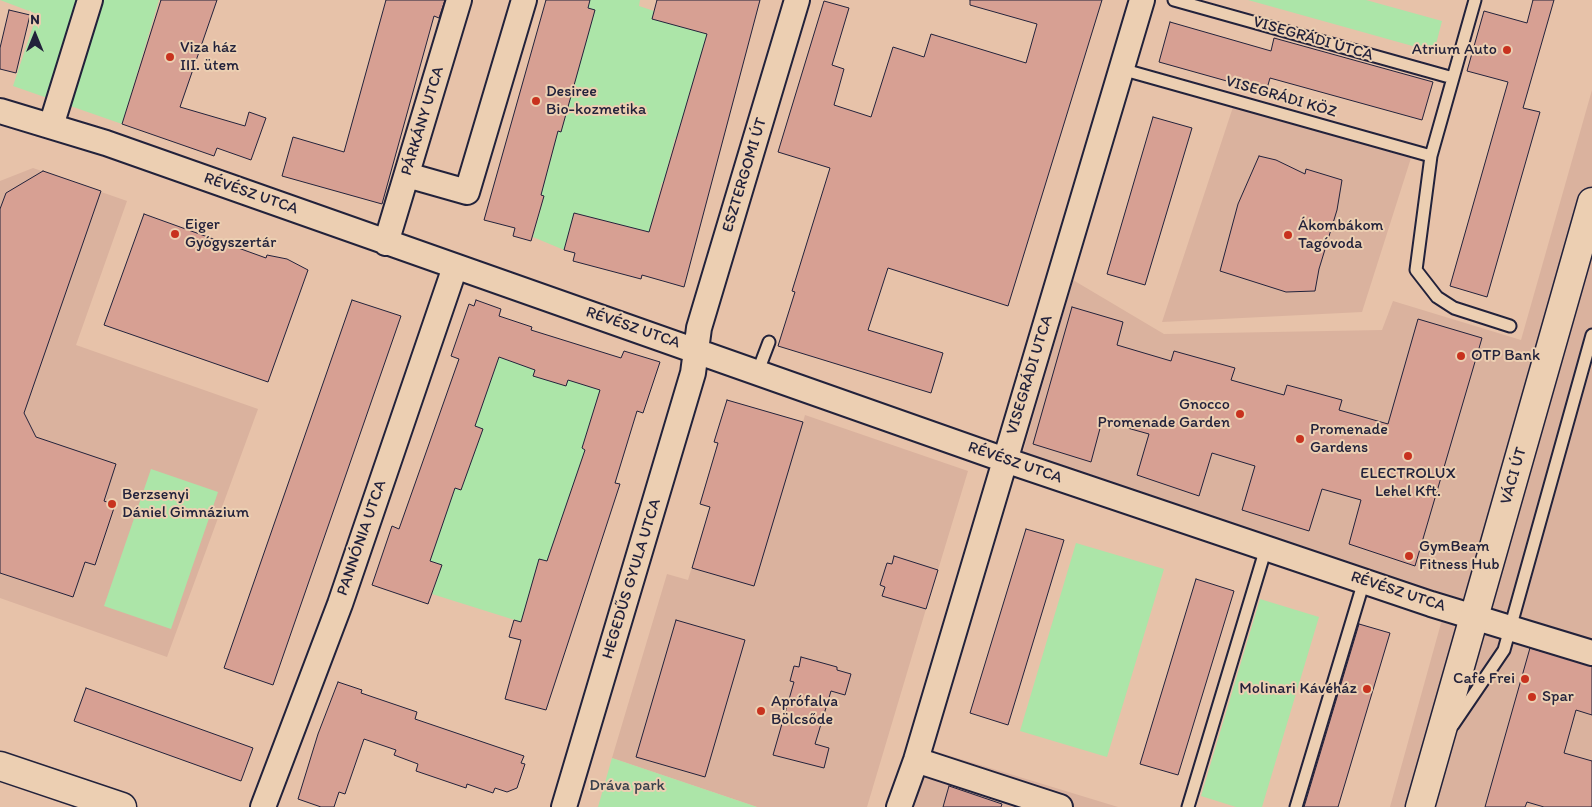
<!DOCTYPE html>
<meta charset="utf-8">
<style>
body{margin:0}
#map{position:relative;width:1592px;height:807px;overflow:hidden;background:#e7c2a9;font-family:Itim,sans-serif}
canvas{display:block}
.north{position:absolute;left:10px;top:10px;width:50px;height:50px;-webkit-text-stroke:4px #eccfb2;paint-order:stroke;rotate:0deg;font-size:14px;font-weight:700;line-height:20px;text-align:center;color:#22223b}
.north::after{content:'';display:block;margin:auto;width:18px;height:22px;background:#22223b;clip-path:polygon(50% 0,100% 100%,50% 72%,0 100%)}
</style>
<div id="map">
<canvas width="1592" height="807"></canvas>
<div class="north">N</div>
</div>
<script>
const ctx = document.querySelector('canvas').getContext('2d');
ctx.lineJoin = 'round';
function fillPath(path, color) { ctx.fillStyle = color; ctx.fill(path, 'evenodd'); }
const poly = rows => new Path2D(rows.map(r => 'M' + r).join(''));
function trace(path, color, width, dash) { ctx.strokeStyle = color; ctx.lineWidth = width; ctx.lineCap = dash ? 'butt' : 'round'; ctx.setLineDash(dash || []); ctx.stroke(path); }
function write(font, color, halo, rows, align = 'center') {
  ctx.font = font + ' Itim,sans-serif'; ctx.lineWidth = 4; ctx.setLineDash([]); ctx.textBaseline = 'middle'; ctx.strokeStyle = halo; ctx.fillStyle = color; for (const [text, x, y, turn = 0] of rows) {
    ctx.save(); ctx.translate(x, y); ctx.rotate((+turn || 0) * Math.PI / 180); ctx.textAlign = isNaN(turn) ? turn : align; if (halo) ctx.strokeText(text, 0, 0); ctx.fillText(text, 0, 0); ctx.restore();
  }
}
fillPath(poly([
 [1592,90,1592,807,1390,807,1448,598,1023,452,1073,280,1164,334,1382,330,1393,301,1521,340],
 [1233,107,1411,158,1362,312,1162,322],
 [33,168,127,201,76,345,258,409,167,657,0,598,0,181],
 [727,400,803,422,805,415,968,471,938,570,894,557,892,564,887,563,880,585,885,587,882,596,926,609,867,807,757,807,612,758,667,574,688,580,704,526,714,529,719,510,700,504,712,462,732,468,738,449,714,442],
 [931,750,1118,807,911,807]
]), '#dab29e');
fillPath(poly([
 [159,0,122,124,13,86,37,14,0,0],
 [590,0,640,0,639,6,654,11,652,19,695,30,720,29,690,90,682,123,682,140,675,138,667,169,669,184,662,182,653,217,660,219,656,234,575,213,564,250,533,237,544,197,533,193,545,180,553,152,553,130,561,132,569,104,560,101],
 [1248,0,1366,0,1442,21,1434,52],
 [499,357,535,370,534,376,566,386,568,380,606,392,593,413,582,448,621,461,547,561,521,622,432,594,442,565,430,561,455,488,461,490,482,429,475,426],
 [151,469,218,492,171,629,104,606],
 [1076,543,1164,569,1107,757,1020,731],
 [1260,599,1319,617,1262,807,1236,807,1201,796],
 [612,758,757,807,598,807]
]), '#ace5a8');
const building = poly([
 [161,0,217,0,180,107,245,126,249,112,266,118,251,160,217,148,214,156,122,124,161,0],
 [386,0,445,0,439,18,434,16,382,204,282,176,293,137,344,152,386,0],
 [546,0,590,0,588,8,595,10,561,132,558,131,541,195,544,196,531,241,513,236,515,228,484,220,546,0],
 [657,0,760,0,684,287,642,275,641,279,573,261,575,253,564,250,574,213,649,232,707,34,652,19,657,0],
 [970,0,1102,0,1008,306,888,268,868,330,943,353,931,393,778,346,795,292,792,291,830,168,778,152,824,1,849,8,832,65,844,69,834,105,871,117,893,47,924,57,931,34,1026,63,1037,24,970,5,970,0],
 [1533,0,1554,0,1523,108,1540,112,1487,297,1450,286,1508,82,1467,71,1484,11,1527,23,1533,0],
 [9,10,30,15,16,73,0,69,0,48,9,10],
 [1170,22,1271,51,1274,38,1433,82,1422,120,1270,78,1266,92,1159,62,1170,22],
 [1153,117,1192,128,1145,285,1107,274,1153,117],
 [1259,156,1276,160,1305,174,1306,169,1342,180,1337,210,1319,269,1315,291,1286,292,1220,271,1238,204,1259,156],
 [43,171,101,191,24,413,36,437,116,464,104,501,115,505,95,565,85,562,73,597,0,573,0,209,6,193,43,171],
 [144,214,266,258,267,255,287,259,308,270,268,382,104,325,144,214],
 [352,300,401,316,273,685,224,668,352,300],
 [476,300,501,309,499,316,532,327,531,330,621,358,624,351,660,362,643,413,637,411,615,483,620,484,546,710,505,699,521,640,509,637,514,620,521,622,539,559,547,561,585,450,582,448,600,390,568,380,566,386,533,376,535,370,499,357,475,426,483,429,461,490,455,488,430,561,442,565,428,604,372,585,392,526,399,529,459,359,451,356,469,304,474,306,476,300],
 [1072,307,1123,322,1117,345,1171,361,1174,351,1235,368,1231,380,1284,395,1287,385,1342,400,1339,410,1388,424,1418,319,1482,338,1415,566,1349,544,1361,500,1322,489,1309,531,1242,510,1255,466,1212,453,1199,496,1137,475,1149,434,1102,421,1091,462,1033,444,1072,307],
 [727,400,803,422,754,586,692,568,710,507,700,504,718,443,714,442,727,400],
 [1026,529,1064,540,1008,725,970,713,1026,529],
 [894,556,938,570,926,609,882,596,885,587,880,585,887,563,892,564,894,556],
 [1196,579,1234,591,1178,775,1140,764,1196,579],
 [676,620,745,640,705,777,636,757,676,620],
 [1359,624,1390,633,1338,807,1304,807,1359,624],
 [1530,648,1592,666,1592,715,1576,710,1564,753,1592,761,1592,807,1544,807,1527,802,1525,807,1485,807,1530,648],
 [801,657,837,667,837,670,851,674,845,695,831,691,815,744,829,748,824,768,773,755,794,682,790,681,794,666,799,667,801,657],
 [338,682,362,690,361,693,417,712,415,719,524,756,521,763,525,764,517,788,507,792,495,788,493,793,467,784,466,788,416,771,418,764,394,755,396,750,364,739,345,794,339,792,334,807,321,807,298,799,318,734,338,682],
 [86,688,253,748,241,781,74,721,86,688],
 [949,786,1002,804,1001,807,943,807,949,786]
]);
fillPath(building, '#d7a093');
trace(building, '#22223b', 1);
const lane = poly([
 [1174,0,1453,78],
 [1475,0,1431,156,1416,270,1437,297,1454,308,1510,326],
 [1121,69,1431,156],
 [758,371,769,342],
 [1453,725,1504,650,1592,335],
 [1188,807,1266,548],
 [1296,807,1364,581]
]);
const street = poly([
 [0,111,106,143,1005,460,1431,604,1592,653],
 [51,126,90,0],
 [407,175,467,192,524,0],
 [386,243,459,0],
 [916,760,1060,807],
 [263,807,340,604,455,267],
 [564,807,693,373,699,328,797,0],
 [899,807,916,760,1142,0]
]);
const secondary = poly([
 [0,766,122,807],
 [1420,807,1592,202]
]);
trace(lane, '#22223b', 15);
trace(street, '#22223b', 28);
trace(secondary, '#22223b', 31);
trace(lane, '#eccfb2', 11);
trace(street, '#eccfb2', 24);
trace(secondary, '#eccfb2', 28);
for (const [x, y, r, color] of [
 [1507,50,5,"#c8321e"],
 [170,57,5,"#c8321e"],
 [536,101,5,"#c8321e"],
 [175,234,5,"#c8321e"],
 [1288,235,5,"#c8321e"],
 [1461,356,5,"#c8321e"],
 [1240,414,5,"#c8321e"],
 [1300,439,5,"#c8321e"],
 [1408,456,5,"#c8321e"],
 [112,504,5,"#c8321e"],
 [1409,556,5,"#c8321e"],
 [1525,679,5,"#c8321e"],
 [1367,689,5,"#c8321e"],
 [1532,697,5,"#c8321e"],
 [761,711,5,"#c8321e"]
]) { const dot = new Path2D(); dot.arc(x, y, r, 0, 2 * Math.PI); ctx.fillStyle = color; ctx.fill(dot); trace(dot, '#eccfb2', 2); }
write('16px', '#22223b', '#eccfb2', [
 ["VISEGRÁDI UTCA",1313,39,16],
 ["VISEGRÁDI KÖZ",1281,97,16],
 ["PÁRKÁNY UTCA",423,121,-73],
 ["ESZTERGOMI ÚT",745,175,-73],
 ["RÉVÉSZ UTCA",251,194,19],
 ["RÉVÉSZ UTCA",633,328,19],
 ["VISEGRÁDI UTCA",1030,375,-73],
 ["RÉVÉSZ UTCA",1015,463,19],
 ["VÁCI ÚT",1514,476,-74],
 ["PANNÓNIA UTCA",362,538,-71],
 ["HEGEDŰS GYULA UTCA",632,579,-73],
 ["RÉVÉSZ UTCA",1398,592,18]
]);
write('16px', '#22223b', '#eccfb2', [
 ["Viza ház",180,48],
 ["III. ütem",180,66],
 ["Atrium Auto",1497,50,"right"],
 ["Desiree",546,92],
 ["Bio-kozmetika",546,110],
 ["Eiger",185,225],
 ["Gyógyszertár",185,243],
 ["Ákombákom",1298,226],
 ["Tagóvoda",1298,244],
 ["OTP Bank",1471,356],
 ["Gnocco",1230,405,"right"],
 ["Promenade Garden",1230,423,"right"],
 ["Promenade",1310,430],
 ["Gardens",1310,448],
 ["ELECTROLUX",1408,474,"center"],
 ["Lehel Kft.",1408,492,"center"],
 ["Berzsenyi",122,495],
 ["Dániel Gimnázium",122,513],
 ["GymBeam",1419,547],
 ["Fitness Hub",1419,565],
 ["Cafe Frei",1515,679,"right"],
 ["Molinari Kávéház",1357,689,"right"],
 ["Spar",1542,697],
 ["Aprófalva",771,702],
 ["Bölcsőde",771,720]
], 'left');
write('16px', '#373f4b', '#eccfb2', [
 ["Dráva park",627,786]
]);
</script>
